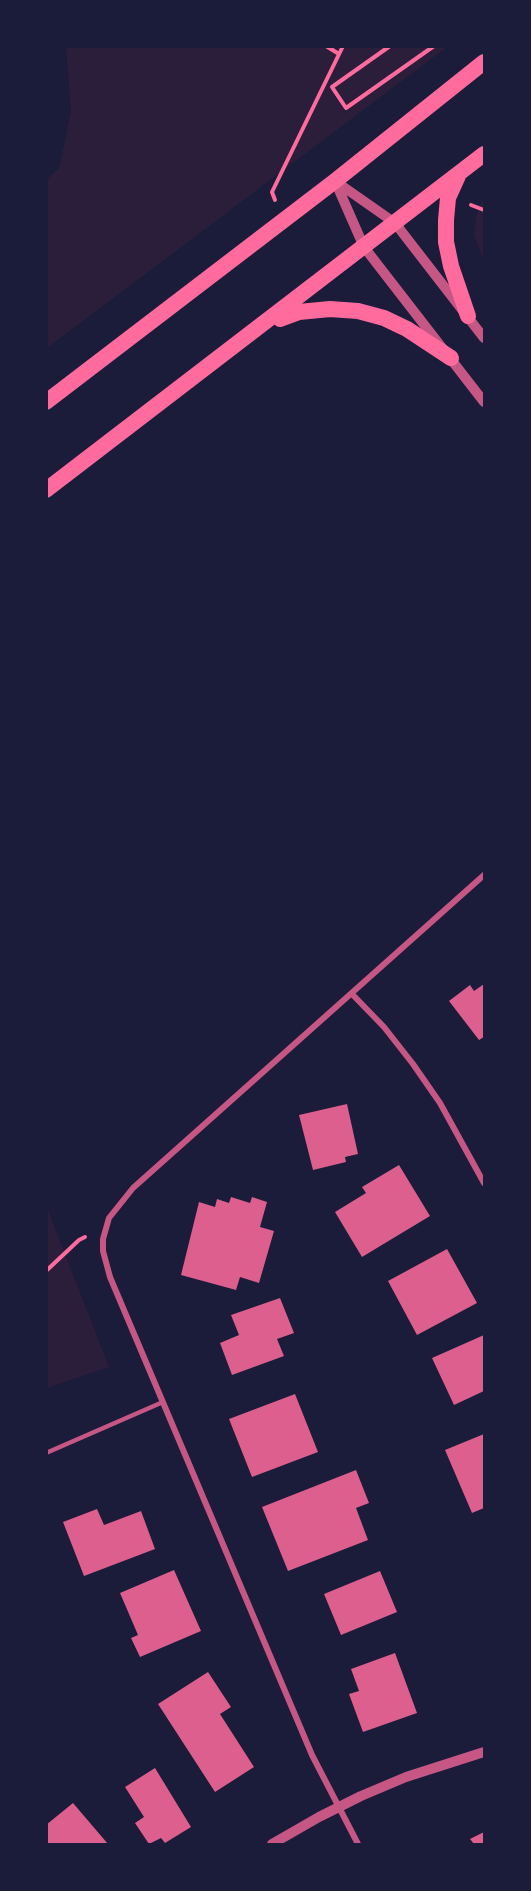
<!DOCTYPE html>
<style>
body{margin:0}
#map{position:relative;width:531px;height:1891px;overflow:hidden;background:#1b1b3a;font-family:"IBM Plex Sans",sans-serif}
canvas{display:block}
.frame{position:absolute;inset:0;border:48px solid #1b1b3a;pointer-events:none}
</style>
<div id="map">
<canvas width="531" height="1891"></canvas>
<div class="frame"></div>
</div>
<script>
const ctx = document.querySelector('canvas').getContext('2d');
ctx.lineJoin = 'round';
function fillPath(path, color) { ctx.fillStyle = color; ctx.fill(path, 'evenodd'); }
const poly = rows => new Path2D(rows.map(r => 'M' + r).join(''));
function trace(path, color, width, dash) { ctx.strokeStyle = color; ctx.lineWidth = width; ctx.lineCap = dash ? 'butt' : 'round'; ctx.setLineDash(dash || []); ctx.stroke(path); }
fillPath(poly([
 [66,47,447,47,47,348,47,179,59,168,71,112],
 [484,195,484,263,474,235,476,217],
 [46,1205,109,1367,47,1388,46,1388]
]), '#2a1e3b');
fillPath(poly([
 [484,984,484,1037,479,1040,449,1001,470,985,474,991],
 [347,1104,358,1154,345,1157,346,1162,313,1170,299,1115],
 [399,1165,430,1216,362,1257,335,1212,366,1193,362,1187],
 [231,1197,250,1203,252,1197,267,1202,260,1227,274,1231,259,1283,240,1277,236,1290,181,1275,199,1202,215,1207,217,1199,229,1203],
 [447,1249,477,1303,417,1335,388,1281],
 [280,1298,294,1333,277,1339,284,1356,232,1375,220,1343,239,1335,231,1315],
 [484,1335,484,1391,454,1405,432,1358],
 [295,1394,318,1452,252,1477,229,1419],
 [484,1434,484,1508,472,1513,445,1450],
 [356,1470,369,1503,356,1508,368,1540,288,1571,262,1507],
 [97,1509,104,1525,141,1511,155,1549,84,1576,63,1522],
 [174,1570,201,1631,140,1657,131,1638,138,1635,120,1593],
 [380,1571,397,1612,341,1635,324,1594],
 [395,1653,417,1713,363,1732,349,1694,359,1691,351,1669],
 [208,1672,231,1707,220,1714,254,1767,215,1792,158,1704],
 [155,1768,191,1827,165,1843,161,1838,149,1844,135,1823,144,1817,125,1787],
 [73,1803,108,1844,46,1844,46,1825],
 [484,1832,484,1844,474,1844,470,1839]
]), '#dd5f8e');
trace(poly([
 [326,46,339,54],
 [390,46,332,87,346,108,434,46],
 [275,200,272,192,343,46],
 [471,205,484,210],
 [46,1271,79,1240,85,1237]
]), '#ff6b9d', 4);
trace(poly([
 [46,1453,163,1402]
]), '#c65784', 4.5);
trace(poly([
 [352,994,384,1027,413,1064,440,1103,484,1183],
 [358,1844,312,1755,110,1277,103,1251,103,1239,109,1218,133,1188,484,875]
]), '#c65784', 6);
trace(poly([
 [335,181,364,247,484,402],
 [335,181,395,223,484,338],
 [272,1844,319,1817,361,1796,406,1777,484,1752]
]), '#c65784', 10);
trace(poly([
 [458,176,448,198,446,220,446,242,451,266,468,316],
 [280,319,299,312,330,309,358,311,384,318,407,329,451,358],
 [46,402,335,181,484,62],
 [46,490,484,154]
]), '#ff6b9d', 16);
</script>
